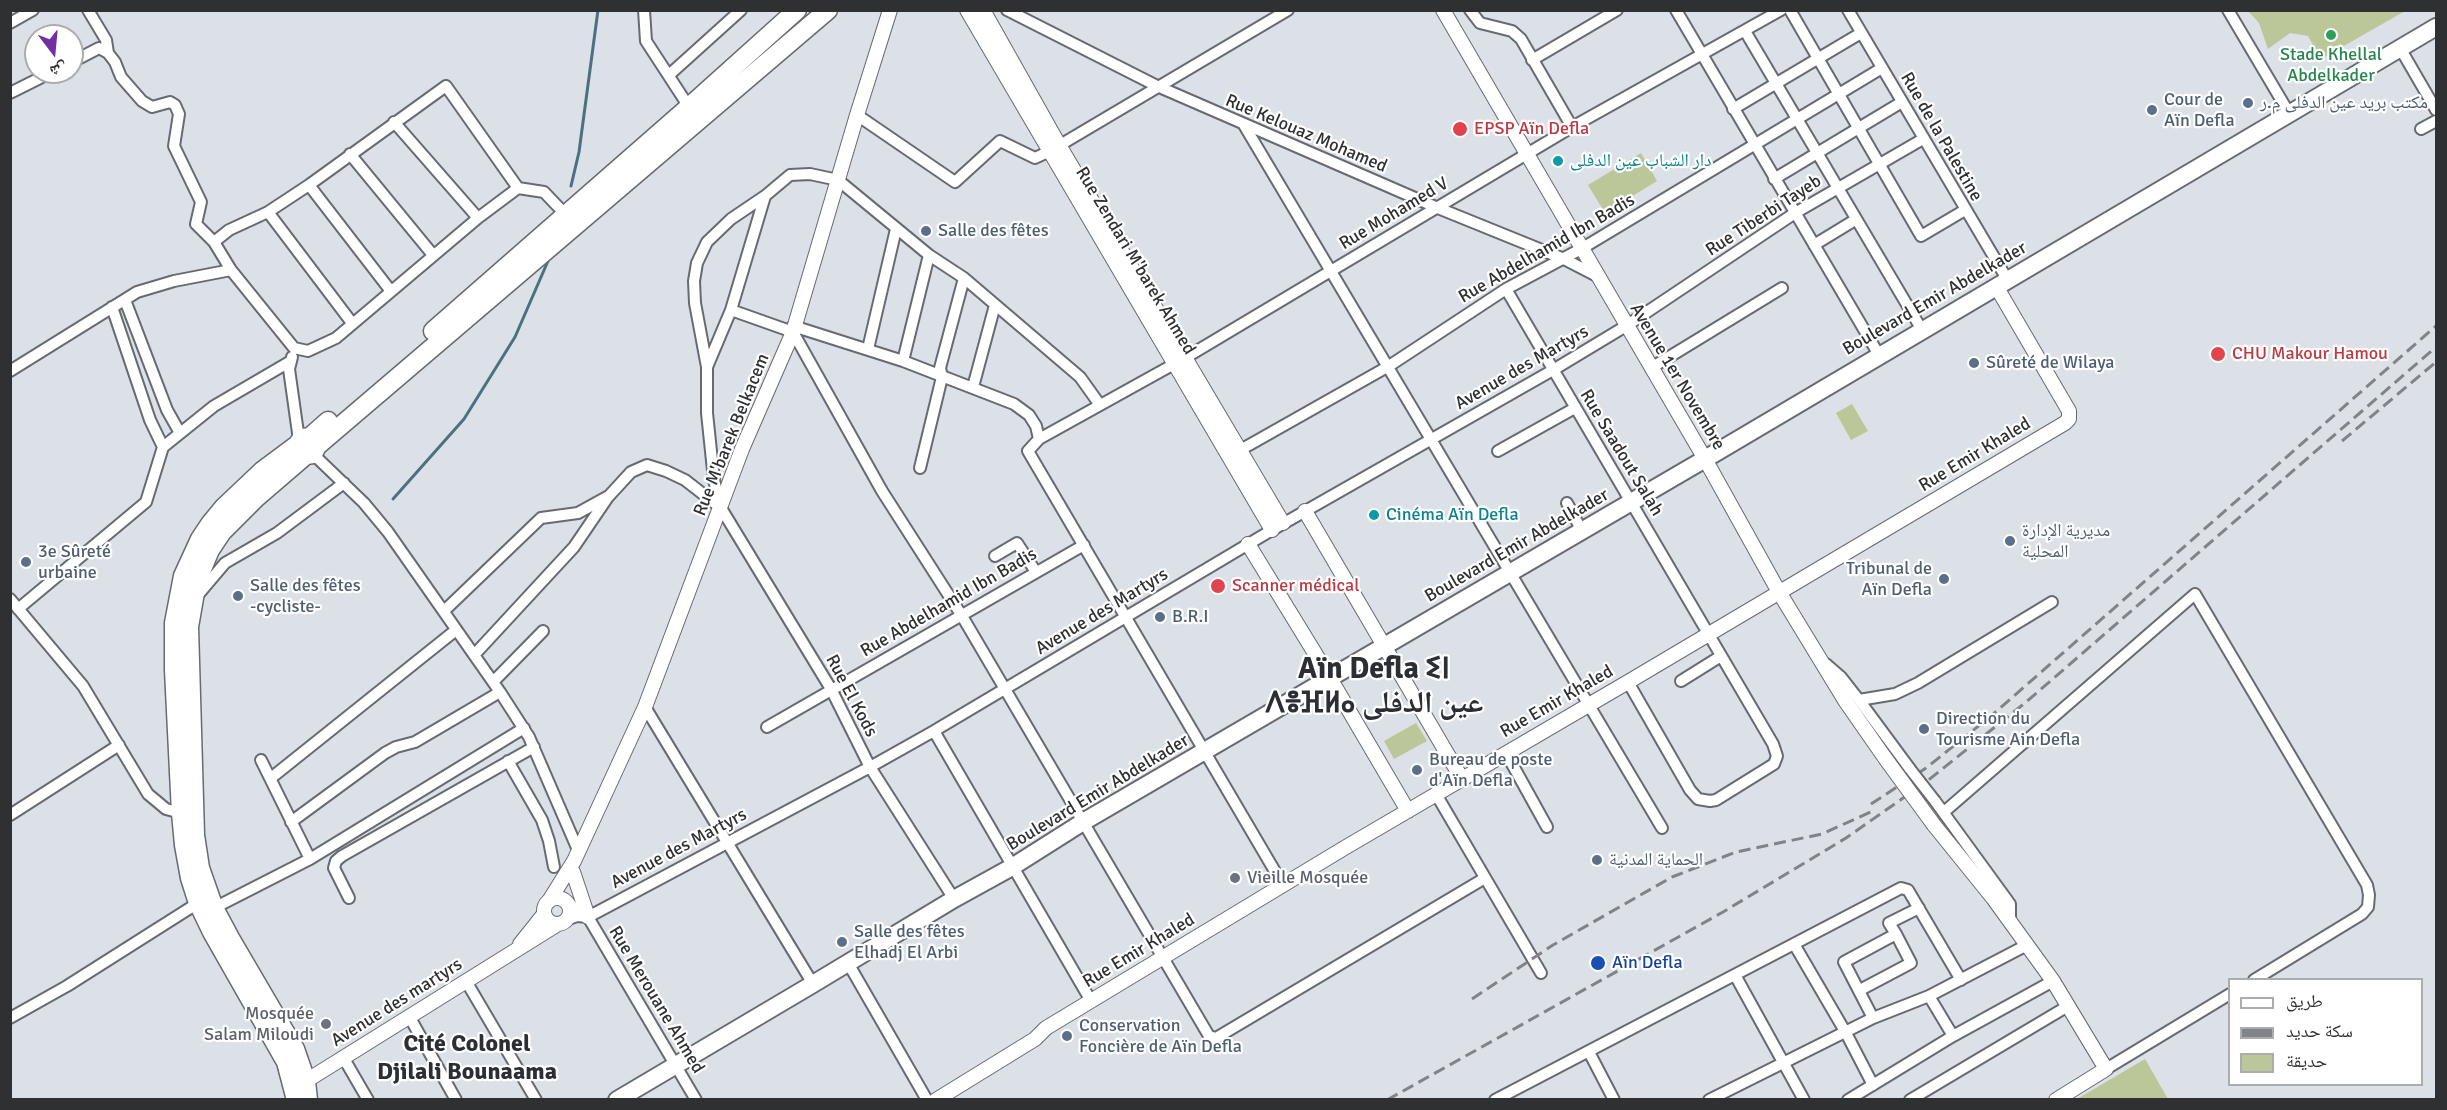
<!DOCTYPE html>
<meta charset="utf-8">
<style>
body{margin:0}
#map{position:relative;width:2447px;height:1110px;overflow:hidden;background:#dce0e7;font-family:Signika,"Noto Naskh Arabic",sans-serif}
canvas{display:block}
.frame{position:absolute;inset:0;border:12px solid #2e3032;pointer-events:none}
.legend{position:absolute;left:2228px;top:978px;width:195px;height:108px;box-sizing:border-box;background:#fff;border:2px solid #abacad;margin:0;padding:8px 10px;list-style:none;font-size:18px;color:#2e3032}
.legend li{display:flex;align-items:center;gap:12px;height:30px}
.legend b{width:30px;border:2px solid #abacad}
.north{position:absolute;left:24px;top:24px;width:60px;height:60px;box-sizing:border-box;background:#fff;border:2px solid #abacad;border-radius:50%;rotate:164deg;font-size:16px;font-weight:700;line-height:24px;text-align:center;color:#2e3032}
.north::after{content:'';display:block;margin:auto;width:21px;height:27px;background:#712fa3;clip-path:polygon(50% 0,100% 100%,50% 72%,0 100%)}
</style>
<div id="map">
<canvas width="2447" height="1110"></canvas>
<div class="frame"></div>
<ul class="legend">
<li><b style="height:8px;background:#fff"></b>طريق</li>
<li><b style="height:8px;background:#808387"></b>سكة حديد</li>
<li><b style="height:16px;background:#bcc799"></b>حديقة</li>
</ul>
<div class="north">ش</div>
</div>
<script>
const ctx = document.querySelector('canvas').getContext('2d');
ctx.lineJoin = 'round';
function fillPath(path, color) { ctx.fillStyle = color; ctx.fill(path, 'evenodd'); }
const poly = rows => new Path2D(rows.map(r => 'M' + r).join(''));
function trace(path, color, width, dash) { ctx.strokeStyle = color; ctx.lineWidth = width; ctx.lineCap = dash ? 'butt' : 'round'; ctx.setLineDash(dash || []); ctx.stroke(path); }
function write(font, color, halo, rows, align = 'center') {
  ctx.font = font + ' Signika,"Noto Naskh Arabic","Noto Sans Tifinagh",sans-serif'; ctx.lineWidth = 4.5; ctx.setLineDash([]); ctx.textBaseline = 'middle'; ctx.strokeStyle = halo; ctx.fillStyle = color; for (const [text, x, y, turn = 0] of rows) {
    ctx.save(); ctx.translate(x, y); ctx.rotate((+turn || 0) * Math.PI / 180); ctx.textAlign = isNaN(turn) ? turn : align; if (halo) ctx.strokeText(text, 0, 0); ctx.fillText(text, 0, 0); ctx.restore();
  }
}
fillPath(poly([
 [2248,11,2405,11,2321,59,2308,36,2290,33,2268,49,2259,23],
 [1641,153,1657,181,1605,213,1588,185],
 [1852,404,1868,431,1851,440,1836,413],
 [1416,723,1427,741,1394,759,1384,741],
 [2145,1059,2168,1099,2077,1099]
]), '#bcc799');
trace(poly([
 [571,186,579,152,598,10],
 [393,499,464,419,515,337,548,261]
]), '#4b7181', 3);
const street = poly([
 [88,10,106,40,108,53],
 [644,10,646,41,689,107],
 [1007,10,1157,86,1438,208,1564,259,1597,276],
 [1470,10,1480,23,1512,31,1521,39,1572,127],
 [1676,10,1879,355],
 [1790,10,1921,236,1965,210],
 [1848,10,2007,279],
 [2228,10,2289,113],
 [10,23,33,10],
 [1745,31,1922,330],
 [2400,48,2436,110],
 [1532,60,1617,10],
 [72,62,99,48,108,53,115,62,121,77,142,101,152,107,170,102,175,105,179,114,174,146,201,202,196,224,214,242,231,270,294,348,308,351,336,338,478,218,518,188,544,192,566,215],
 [669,75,741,10],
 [10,93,52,72],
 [1733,109,1861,33],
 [857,115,955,182,1000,141,1035,158,1050,151,1288,10],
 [394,122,478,218],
 [1244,125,1662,828],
 [2421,129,2436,121],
 [350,154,433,255],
 [1774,179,1902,102],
 [309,185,390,290],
 [268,212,352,323],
 [214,242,229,230,268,212,309,185,446,86,518,188],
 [1814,245,1855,220],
 [1506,289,1773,744,1777,756,1774,764,1716,800,1710,801,1698,799,1690,790,1628,682],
 [125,300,167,410,180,433],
 [112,307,150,420,163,447],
 [731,310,793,332,882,491,962,616,1209,1036,1216,1038,1485,878],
 [793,326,903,361,1014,404,1029,415,1036,426,1039,439],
 [868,349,896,229],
 [292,357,289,369,299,440],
 [903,361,929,255],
 [707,367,731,310,765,196],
 [1651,368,1782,288],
 [10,371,137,292,174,281,231,270],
 [973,387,995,305],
 [1498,451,1575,408],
 [1235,453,1389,366,1506,289,1581,249,1882,68],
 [313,454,364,503,388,532,500,692,529,737,578,850],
 [920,468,942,377,940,368,964,278],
 [1567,503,1582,531],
 [995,556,1017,543,1036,572],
 [197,596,225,563,277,533,344,483],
 [10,599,83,686,148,794,166,809,181,813],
 [18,609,146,502,163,447,214,406,291,361],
 [444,611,541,518,578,513,607,497],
 [475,654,574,547,608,497,631,472,647,465,666,471,685,480,721,508],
 [1826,664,1841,677,1859,700,1910,769],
 [1681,681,1721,656],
 [493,682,543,631],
 [1859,700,1895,694,1918,683,2052,602],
 [645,707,813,984],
 [767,727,1084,545],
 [934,731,1091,1001],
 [1506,753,1547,827],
 [261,760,310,859],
 [508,761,542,820,549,841,554,867],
 [271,778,456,630],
 [1436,794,1541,973],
 [1935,801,2010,904,2010,921],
 [1944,812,2195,594,2367,885,2369,895,2368,907,2362,914,2254,980],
 [10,815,119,745],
 [291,822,385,753,396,747,415,742,500,692],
 [1283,885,1028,451,1039,439,1185,358,1572,127,1781,10],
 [349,898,334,868,336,861,342,856,534,747],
 [954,899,870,767,831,689,721,508,714,480,707,413,707,367,695,303,694,281,697,263,707,242,731,219,765,196,790,175,810,174,838,180,929,255,964,278,1080,377,1100,405],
 [566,902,588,916],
 [214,908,310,859,524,728],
 [588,917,696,1100],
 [566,920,577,916,588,917,870,767,934,731,1272,530,1553,370,1626,326,1795,213,1923,139],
 [1794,944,1846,1033,1873,1085],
 [848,963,927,1100],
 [1735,975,1804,1100],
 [466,981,536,1100],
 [1860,990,1911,963,1896,934],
 [1929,996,1953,1036],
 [409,1016,456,1100],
 [10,1018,67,986,198,903],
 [1873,1018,1844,962,1896,934,1889,923,1919,908],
 [1589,1052,1614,1100],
 [343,1057,368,1100],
 [2106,1069,2230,994],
 [1495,1100,1901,888,1908,890,1961,980],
 [1709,1100,1873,1018,1929,996,2027,945],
 [1848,1100,1953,1036,2053,981],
 [1910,1100,2068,1006]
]);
const secondary = poly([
 [967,10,1272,530],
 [983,10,1059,145,1283,523],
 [1443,10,1705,459,1779,592,1846,702,1885,758],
 [1305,511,1462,779],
 [1248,544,1324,668,1408,811],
 [1934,825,1993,898,2053,981,2106,1069,2056,1100],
 [573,872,588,917],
 '544 911a13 13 0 1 1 26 0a13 13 0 1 1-26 0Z',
 [549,901,574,861,645,707,742,449,793,332,857,115,890,10],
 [520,944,544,914],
 [306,1081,558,924],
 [936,1100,1035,1039,1046,1028,1346,847,1628,682,2065,423,2069,419,2069,411,1996,286]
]);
const primary = poly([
 [617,1100,813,984,954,899,1012,867,1083,822,1717,452,2436,27]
]);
const highway = poly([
 [433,331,689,107,797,10],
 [296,1100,286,1062,212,932,198,903,190,878,184,845,181,813,174,670,174,623,183,576,200,539,210,524,224,507,262,471,297,445,302,438,310,437,328,421],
 [308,1100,306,1081,295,1049,230,938,214,908,200,868,195,835,189,627,197,581,210,550,222,532,256,498,306,455,313,454,317,446,828,10]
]);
trace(street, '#676a71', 14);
trace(secondary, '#676a71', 16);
trace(primary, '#676a71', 20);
trace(highway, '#676a71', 21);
trace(street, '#fff', 10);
trace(secondary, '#fff', 14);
trace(primary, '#fff', 16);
trace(highway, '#fff', 18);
trace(poly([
 [2342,441,2436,362],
 [1871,804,1926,768,1991,716,2436,326],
 [1472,999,1553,945,1672,877,1736,852,1822,834,1875,810],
 [1387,1100,1723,912,1846,838,1926,782,2025,703,2436,347]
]), '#808387', 3, [12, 6]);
const streetBridge = poly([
 [1910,769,1935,801]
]);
const secondaryBridge = poly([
 [1885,758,1934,825]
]);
trace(streetBridge, '#676a71', 14, []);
trace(secondaryBridge, '#676a71', 16, []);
trace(streetBridge, '#fff', 10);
trace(secondaryBridge, '#fff', 14);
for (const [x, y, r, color] of [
 [2331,35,6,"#2e9e5b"],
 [2248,103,6,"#5c6f8a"],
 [2152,110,6,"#5c6f8a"],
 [1460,129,8,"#e0444e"],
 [1558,161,6,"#0f9aa8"],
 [926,231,6,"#5c6f8a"],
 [2218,354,8,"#e0444e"],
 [1974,363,6,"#5c6f8a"],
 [1374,515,6,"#0f9aa8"],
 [2010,541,6,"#5c6f8a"],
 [26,562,6,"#5c6f8a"],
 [1944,579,6,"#5c6f8a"],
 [1218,586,8,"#e0444e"],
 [238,596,6,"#5c6f8a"],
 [1160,617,6,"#5c6f8a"],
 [1924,729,6,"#5c6f8a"],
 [1417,770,6,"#5c6f8a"],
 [1597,860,6,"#5c6f8a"],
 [1235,878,6,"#6b7280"],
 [842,942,6,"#5c6f8a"],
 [1598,963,8,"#1a4fb4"],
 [326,1024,6,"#6b7280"],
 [1067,1036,6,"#5c6f8a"]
]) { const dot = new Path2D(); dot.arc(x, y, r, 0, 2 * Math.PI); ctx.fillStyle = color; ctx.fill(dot); trace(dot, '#fff', 2); }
write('18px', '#27864d', '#fff', [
 ["Stade Khellal",2331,55],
 ["Abdelkader",2331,76]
]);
write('18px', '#4e5e75', '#fff', [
 ["Cour de",2164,100],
 ["Aïn Defla",2164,121],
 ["مكتب بريد عين الدفلى م.ر",2260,103],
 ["Salle des fêtes",938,231],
 ["Sûreté de Wilaya",1986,363],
 ["مديرية الإدارة",2022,531],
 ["المحلية",2022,552],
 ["3e Sûreté",38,552],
 ["urbaine",38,573],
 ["Tribunal de",1932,569,"right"],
 ["Aïn Defla",1932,590,"right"],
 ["Salle des fêtes",250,586],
 ["-cycliste-",250,607],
 ["B.R.I",1172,617],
 ["Direction du",1936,719],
 ["Tourisme Ain Defla",1936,740],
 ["Bureau de poste",1429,760],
 ["d'Aïn Defla",1429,781],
 ["الحماية المدنية",1609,860],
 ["Salle des fêtes",854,932],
 ["Elhadj El Arbi",854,953],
 ["Conservation",1079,1026],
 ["Foncière de Aïn Defla",1079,1047]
], 'left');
write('18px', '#be3a42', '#fff', [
 ["EPSP Aïn Defla",1474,129],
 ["CHU Makour Hamou",2232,354],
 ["Scanner médical",1232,586]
], 'left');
write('18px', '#2e3032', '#fff', [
 ["Rue Kelouaz Mohamed",1306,134,23],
 ["Rue de la Palestine",1941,137,60],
 ["Rue Mohamed V",1394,214,-31],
 ["Rue Tiberbi Tayeb",1764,216,-33],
 ["Rue Abdelhamid Ibn Badis",1547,249,-30],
 ["Rue Zendari M'barek Ahmed",1135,261,59],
 ["Boulevard Emir Abdelkader",1935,299,-30],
 ["Avenue des Martyrs",1522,368,-30],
 ["Avenue 1er Novembre",1677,377,59],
 ["Rue M'barek Belkacem",732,435,-68],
 ["Rue Saadout Salah",1621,453,59],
 ["Rue Emir Khaled",1975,455,-31],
 ["Boulevard Emir Abdelkader",1517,546,-30],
 ["Rue Abdelhamid Ibn Badis",949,603,-30],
 ["Avenue des Martyrs",1102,612,-31],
 ["Rue El Kods",851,696,62],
 ["Rue Emir Khaled",1557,702,-30],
 ["Boulevard Emir Abdelkader",1098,793,-31],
 ["Avenue des Martyrs",679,849,-28],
 ["Rue Emir Khaled",1139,951,-31],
 ["Rue Merouane Ahmed",656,1000,59],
 ["Avenue des martyrs",397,1003,-32]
]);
write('18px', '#0d838f', '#fff', [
 ["دار الشباب عين الدفلى",1570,161],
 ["Cinéma Aïn Defla",1386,515]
], 'left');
write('18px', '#5b616d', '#fff', [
 ["Vieille Mosquée",1247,878],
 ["Mosquée",314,1014,"right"],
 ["Salam Miloudi",314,1035,"right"]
], 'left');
write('18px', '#164399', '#fff', [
 ["Aïn Defla",1612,963]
], 'left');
write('bold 24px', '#2b2e34', '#fff', [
 ["Cité Colonel",467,1045],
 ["Djilali Bounaama",467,1073]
]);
write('bold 30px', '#2b2e34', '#fff', [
 ["Aïn Defla ⵉⵏ",1374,670],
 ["ⴷⴻⴼⵍⴰ عين الدفلى",1374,704]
]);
</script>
